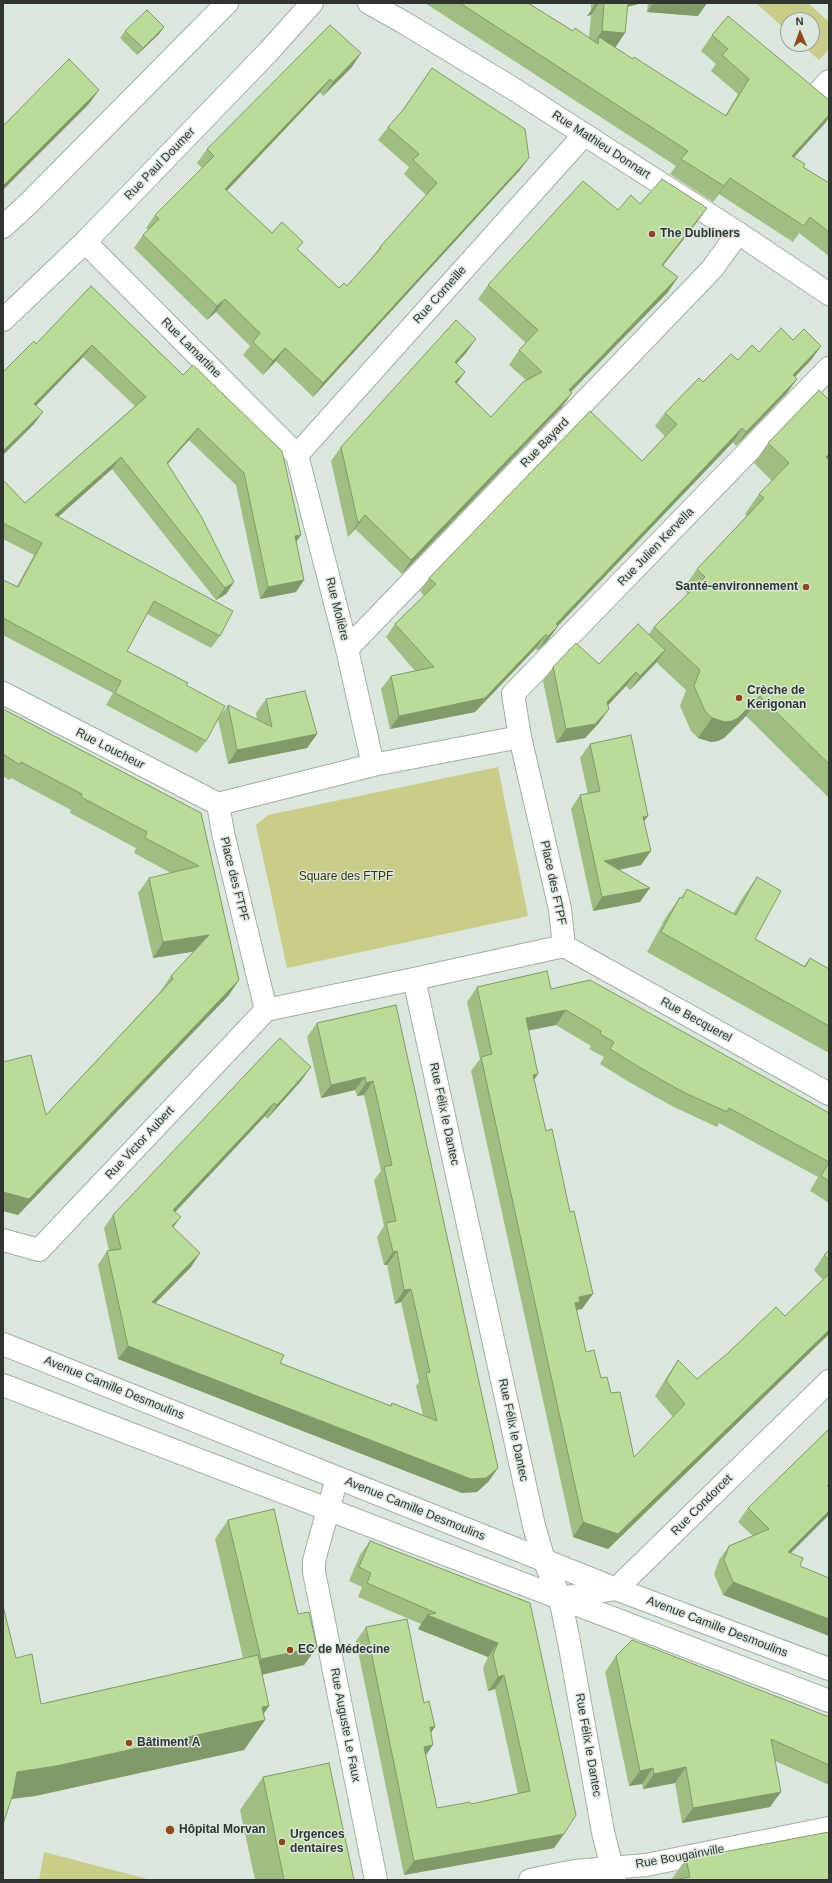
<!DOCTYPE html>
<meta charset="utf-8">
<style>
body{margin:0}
#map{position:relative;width:832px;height:1883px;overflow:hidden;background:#dbe7dc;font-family:Helvetica,sans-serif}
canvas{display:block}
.frame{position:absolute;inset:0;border:4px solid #313531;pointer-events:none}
.north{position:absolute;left:780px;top:12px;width:40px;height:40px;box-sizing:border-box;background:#dbe7dc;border:1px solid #97a098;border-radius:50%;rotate:358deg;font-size:11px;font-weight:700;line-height:16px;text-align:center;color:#313531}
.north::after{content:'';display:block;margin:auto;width:14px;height:18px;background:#8d491d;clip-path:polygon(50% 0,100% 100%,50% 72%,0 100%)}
</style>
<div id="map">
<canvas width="832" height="1883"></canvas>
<div class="frame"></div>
<div class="north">N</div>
</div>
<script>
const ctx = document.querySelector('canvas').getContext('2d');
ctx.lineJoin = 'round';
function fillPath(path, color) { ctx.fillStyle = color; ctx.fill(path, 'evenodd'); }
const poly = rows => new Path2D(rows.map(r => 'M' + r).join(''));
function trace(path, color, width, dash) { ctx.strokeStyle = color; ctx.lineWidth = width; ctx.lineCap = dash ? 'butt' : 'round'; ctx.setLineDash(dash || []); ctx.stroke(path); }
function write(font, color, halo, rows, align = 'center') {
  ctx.font = font + ' Helvetica,sans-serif'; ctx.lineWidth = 3; ctx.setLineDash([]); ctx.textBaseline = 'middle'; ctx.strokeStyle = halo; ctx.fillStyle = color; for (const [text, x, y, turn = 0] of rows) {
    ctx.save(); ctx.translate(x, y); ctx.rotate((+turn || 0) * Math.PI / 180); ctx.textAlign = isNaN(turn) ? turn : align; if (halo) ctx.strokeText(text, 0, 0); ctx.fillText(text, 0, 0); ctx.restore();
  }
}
fillPath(poly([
 [756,3,808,3,829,22,829,49,819,60,801,44,812,44,812,20,788,20,788,32],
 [498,767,528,916,287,968,256,825,268,815],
 [44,1852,151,1880,39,1880]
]), '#cacc8a');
const minor = poly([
 [819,92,829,81],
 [85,242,297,455],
 [297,455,584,135],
 [297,455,347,649,373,765],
 [347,649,712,269,738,233],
 [3,693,218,804],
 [520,737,560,909,564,946,414,979,266,1010,223,833,218,804,373,765,520,737],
 [520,737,513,694,829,368],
 [564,946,829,1094],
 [414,979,534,1526,544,1560,560,1598,570,1647,603,1832,615,1880],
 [3,1240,39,1250,266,1010],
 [337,1478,318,1546,314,1561,314,1572,376,1880],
 [560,1598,616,1589,829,1381],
 [530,1880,574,1871,646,1865,829,1828]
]);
const tertiary = poly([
 [369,3,403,22,512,88,738,233,829,294]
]);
const secondary = poly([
 [3,227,29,203,227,3],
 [3,320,85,242,269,51,312,3],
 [3,1344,616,1589,829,1669],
 [3,1385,829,1701]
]);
trace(minor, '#a2aea4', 24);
trace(tertiary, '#a2aea4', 24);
trace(secondary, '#a2aea4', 24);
trace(minor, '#fff', 22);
trace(tertiary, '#fff', 22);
trace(secondary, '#fff', 22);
fillPath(poly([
 [425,3,528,3,573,31,589,38,591,15,587,16,591,11,591,3,643,3,627,7,615,48,725,116,738,94,711,71,716,64,701,51,712,35,826,122,794,157,803,167,829,183,829,256,799,233,793,242,719,194,713,202,670,174,676,166],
 [648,3,707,3,698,16,647,12],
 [164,27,159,34,137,55,120,38,125,31],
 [352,67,323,96,320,92,227,191,272,233,298,250,339,288,347,286,370,260,380,247,426,195,404,174,409,167,378,140,388,127,402,111,432,68,529,158,519,171,313,397,276,361,263,375,243,355,250,346,216,312,207,320,134,248,143,235,148,230,146,228,155,215,202,168,197,163,207,149],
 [640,204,707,208,697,222,663,266,678,277,668,292,571,392,572,393,562,407,402,574,355,529,348,537,331,461,341,447,466,353,456,364,457,383,491,417,526,380,509,365,519,350,526,343,478,299,488,285,618,210],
 [91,286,183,375,296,543,296,592,260,599,236,485,189,440,167,464,234,582,226,594,216,600,112,469,58,517,220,636,211,648,147,614,127,651,186,685,206,741,197,753,106,705,113,693,3,635,3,580,17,586,34,555,3,539,3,480,25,503,135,406,83,357,36,406,34,424,3,455,3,372,36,344],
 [793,340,821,346,811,360,795,377,787,393,736,446,733,442,558,626,548,640,537,651,536,648,475,712,390,729,381,689,391,676,415,671,386,637,395,624,424,596,420,591,429,578,642,461,665,436,655,426,665,413,703,382,738,360,759,352],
 [829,400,829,798,746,716,724,738,718,741,711,742,698,738,691,731,680,706,686,690,656,662,630,690,626,686,608,705,599,723,585,738,556,743,543,681,553,667,599,664,649,634,654,627,688,594,683,589,697,569,747,516,745,514,759,494,772,481,754,463,768,443],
 [266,699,317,734,307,748,228,764,218,719,228,705,257,720,256,713],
 [3,709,201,813,239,980,228,996,18,1215,3,1211,3,1062,46,1115,160,992,171,976,194,951,153,958,138,893,149,878,171,873,134,853,136,848,70,813,71,810,11,778,9,780,3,776],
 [590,744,644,822,641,865,619,870,640,902,593,911,571,809,580,795,588,794,580,758],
 [757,877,755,939,804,966,810,958,829,969,829,1053,647,952,666,917,680,897,681,898,687,889,733,914,743,897],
 [477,987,551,989,829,1113,829,1203,810,1191,818,1177,719,1123,717,1127,672,1106,629,1082,600,1064,604,1057,589,1049,591,1046,556,1025,529,1030,534,1080,582,1309,577,1310,586,1352,601,1378,611,1393,634,1457,673,1417,655,1396,668,1375,678,1360,697,1379,785,1316,823,1280,814,1270,824,1255,829,1250,829,1334,608,1549,573,1537,471,1071,480,1059,467,1002],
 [396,1005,489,1481,477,1492,462,1493,118,1359,98,1265,107,1251,109,1251,104,1228,113,1215,301,1081,267,1119,265,1116,175,1212,173,1228,200,1253,191,1267,155,1303,280,1363,390,1406,392,1403,423,1415,416,1386,419,1382,401,1302,395,1304,387,1265,384,1265,377,1237,384,1226,374,1180,381,1171,364,1095,357,1096,355,1090,321,1098,307,1037,317,1023],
 [748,1508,829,1515,723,1595,714,1574,719,1560,729,1546,753,1536,738,1522],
 [228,1520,298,1614,317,1647,304,1665,262,1674,269,1706,263,1714,265,1720,244,1750,35,1796,11,1799,16,1658,41,1704,243,1658,215,1539],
 [370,1541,530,1603,564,1834,554,1848,404,1875,356,1641,366,1627,424,1703,435,1727,431,1732,426,1755,437,1808,471,1804,518,1794,495,1689,488,1691,483,1668,488,1657,418,1629,421,1624,358,1597,362,1587,349,1581,360,1555],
 [616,1656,829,1717,829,1785,775,1761,770,1807,682,1823,675,1783,643,1789,642,1784,629,1786,605,1672],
 [263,1777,354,1880,255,1880,240,1810],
 [686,1859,829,1880,671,1880]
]), '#a0bd83');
fillPath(poly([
 [596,3,599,3,591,15,587,16],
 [619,3,643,3,614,10],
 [653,3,707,3,698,16,647,12],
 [164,27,159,34,137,55,143,48],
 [602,31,625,33,611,54,598,44,599,37,588,52],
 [361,53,352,67,323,96,333,82],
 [330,79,320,92,216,202,225,189],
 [99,90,89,104,3,190,3,186],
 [829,115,829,117,826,122,781,172,792,156],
 [529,158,519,171,313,397,323,383],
 [730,178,719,194,713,202,724,186],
 [707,208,697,222,652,279,662,265],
 [678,277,668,292,559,404,569,390],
 [225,299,216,312,207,320,217,306],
 [476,339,466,353,445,376,455,362],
 [92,345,83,357,26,416,34,404],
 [821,346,811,360,783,389,793,375],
 [285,348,276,361,263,375,273,361],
 [465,372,455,386,455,382],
 [797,379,787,393,736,446,746,432],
 [572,393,562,407,402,574,411,560],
 [43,412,34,424,3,455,3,451],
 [198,428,189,440,158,475,167,463],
 [742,428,733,442,546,638,556,624],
 [829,454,829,459,812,477,826,457],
 [121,457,112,469,47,527,55,515],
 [365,515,355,529,348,537,358,523],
 [301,535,293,547,295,536],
 [304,580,296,592,260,599,268,587],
 [234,582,226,594,216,600,225,588],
 [558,626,548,640,537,651,547,637],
 [546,634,536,648,475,712,390,729,399,716],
 [665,650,655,664,630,690,640,676],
 [636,672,626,686,598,716,607,702],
 [760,696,746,716,724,738,718,741,711,742,698,738,712,718],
 [609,709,599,723,585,738,556,743,566,729],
 [317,734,307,748,228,764,237,750],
 [648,816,638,830,643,817],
 [651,851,641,865,598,874,604,861],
 [650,888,640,902,593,911,602,897],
 [209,935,198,951,153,958,163,942],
 [239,980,228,996,18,1215,3,1211,3,1192],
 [566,1010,556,1025,516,1033,526,1018],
 [311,1067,301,1081,267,1119,277,1105],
 [538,1074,528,1089,533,1075],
 [365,1077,355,1090,321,1098,331,1085],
 [373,1081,364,1095,357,1096,366,1083],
 [274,1103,265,1116,164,1224,173,1210],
 [181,1217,171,1230,172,1226],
 [397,1251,387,1265,384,1265,393,1252],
 [200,1253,191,1267,143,1316,152,1302],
 [411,1289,401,1302,395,1304,404,1290],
 [593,1294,582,1309,574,1310,565,1318,579,1297],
 [829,1330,829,1334,608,1549,573,1537,583,1522],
 [128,1346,498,1468,489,1481,477,1492,462,1493,118,1359],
 [829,1511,829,1515,778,1566,788,1552],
 [733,1582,829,1619,829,1636,723,1595],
 [427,1615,498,1643,488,1657,418,1629],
 [317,1647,304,1665,248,1678,261,1659],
 [504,1675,495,1689,488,1691,498,1677],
 [269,1706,258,1722,265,1720,244,1750,35,1796,3,1800,17,1772,262,1707],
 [430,1727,435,1727,425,1741],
 [433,1745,424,1758,424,1747],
 [686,1767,675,1783,643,1789,654,1774],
 [653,1768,642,1784,629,1786,640,1771],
 [781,1792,770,1807,682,1823,693,1808],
 [564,1834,554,1848,404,1875,414,1861]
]), '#829a6a');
const building = poly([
 [460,3,528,3,573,31,575,28,598,44,599,37,633,59,634,57,726,116,749,79,722,55,728,49,712,35,728,16,829,100,829,115,792,156,805,164,803,167,829,183,829,232,810,217,804,226,730,178,724,186,681,159,688,151,460,3],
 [604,3,628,3,625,33,602,31,604,3],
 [147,10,164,27,143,48,125,31,147,10],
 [330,25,361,53,333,82,330,79,225,189,272,233,282,222,303,242,297,249,339,288,344,283,347,286,381,248,380,247,437,183,413,160,419,154,388,127,403,110,432,68,525,129,529,158,323,383,285,348,273,361,253,342,260,333,225,299,217,306,143,235,159,219,155,215,214,156,207,149,330,25],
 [69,59,99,90,3,186,3,126,69,59],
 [662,179,707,208,662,265,678,277,569,390,572,393,411,560,365,515,358,523,341,447,456,320,476,339,455,362,465,372,455,382,491,417,523,382,542,372,519,350,538,330,488,285,583,181,618,210,631,195,640,204,662,179],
 [91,286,183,375,193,365,282,451,301,535,295,536,304,580,268,587,244,473,198,428,167,463,201,516,234,582,225,588,121,457,55,515,233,611,220,636,154,601,127,651,188,683,186,685,225,706,206,741,115,693,121,681,3,618,3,580,18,587,42,543,3,523,3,480,25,503,146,397,92,345,34,404,43,412,3,451,3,372,34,341,36,344,91,286],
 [781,328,793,340,804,329,821,346,793,375,797,379,746,432,742,428,556,624,558,626,547,637,546,634,485,698,399,716,391,676,434,667,395,624,436,584,429,578,590,411,642,461,677,424,665,413,699,378,703,382,731,354,738,360,752,345,759,352,781,328],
 [819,390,829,400,829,454,826,457,829,460,829,764,760,696,738,718,732,721,725,722,712,718,705,711,694,686,700,670,654,627,705,577,697,569,764,498,759,494,789,463,768,443,819,390],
 [638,624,665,650,640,676,636,672,607,702,609,709,595,724,566,729,553,667,576,643,599,664,638,624],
 [305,691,317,734,237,750,228,705,272,727,266,699,305,691],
 [3,709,201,813,239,980,29,1199,3,1192,3,1062,31,1055,46,1115,173,979,171,976,209,935,163,942,149,878,199,866,145,838,147,832,81,797,82,794,21,762,20,765,3,754,3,709],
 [631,735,648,816,643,817,651,851,604,861,650,888,602,897,580,795,600,791,590,744,631,735],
 [757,877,781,891,755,939,805,967,810,958,829,969,829,1026,661,932,680,897,682,899,687,889,736,915,757,877],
 [547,971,551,989,590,980,829,1113,829,1181,821,1176,829,1162,729,1108,727,1112,683,1092,639,1067,610,1049,614,1042,600,1034,601,1031,566,1010,526,1018,538,1074,533,1075,546,1131,552,1129,570,1212,574,1211,593,1294,579,1297,580,1302,575,1303,586,1352,594,1350,601,1378,607,1377,611,1393,620,1392,634,1457,685,1404,666,1381,678,1360,697,1379,728,1353,776,1307,785,1316,829,1274,829,1330,618,1534,583,1522,481,1057,492,1054,477,987,547,971],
 [396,1005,498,1468,486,1478,471,1479,128,1346,107,1251,121,1249,113,1215,280,1038,311,1067,277,1105,274,1103,173,1210,181,1217,172,1226,200,1253,152,1302,284,1355,280,1363,391,1406,392,1403,437,1421,426,1373,430,1372,411,1289,404,1290,397,1251,393,1252,386,1223,396,1221,384,1167,392,1165,373,1081,366,1083,365,1077,331,1085,317,1023,396,1005],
 [829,1250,829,1260,824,1255,829,1250],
 [829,1429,829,1484,827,1486,829,1487,829,1511,788,1552,803,1558,800,1566,829,1578,829,1619,733,1582,724,1560,729,1546,769,1529,748,1508,829,1429],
 [274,1509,298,1614,309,1612,317,1647,261,1659,228,1520,274,1509],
 [370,1541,530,1603,576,1815,564,1834,414,1861,366,1627,407,1619,424,1703,429,1701,435,1727,430,1727,433,1745,424,1747,437,1808,470,1802,471,1804,530,1791,504,1675,498,1677,493,1655,498,1643,427,1615,436,1613,367,1583,371,1573,359,1567,370,1541],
 [3,1606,16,1658,32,1654,41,1704,258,1655,269,1706,262,1707,265,1720,56,1766,17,1772,13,1794,3,1824,3,1606],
 [632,1640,829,1717,829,1765,771,1739,781,1792,693,1808,686,1767,654,1774,653,1768,640,1771,616,1656,632,1640],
 [329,1763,354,1880,284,1880,263,1777,329,1763],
 [829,1832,829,1880,679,1880,679,1879,690,1877,686,1859,829,1832]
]);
fillPath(building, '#badc98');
trace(building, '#829a6a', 1);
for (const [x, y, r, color] of [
 [652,234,4,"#8d491d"],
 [806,587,4,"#8d491d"],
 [739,698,4,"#8d491d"],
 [290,1650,4,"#8d491d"],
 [129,1743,4,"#8d491d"],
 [170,1830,5,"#8d491d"],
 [282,1842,4,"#8d491d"]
]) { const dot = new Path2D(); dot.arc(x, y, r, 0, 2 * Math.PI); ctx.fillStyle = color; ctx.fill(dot); trace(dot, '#dbe7dc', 1.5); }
write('12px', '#313531', '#dbe7dc', [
 ["Rue Mathieu Donnart",601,145,33],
 ["Rue Paul Doumer",160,164,-46],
 ["Rue Corneille",440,295,-48],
 ["Rue Lamartine",191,348,45],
 ["Rue Bayard",545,443,-46],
 ["Rue Julien Kervella",656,547,-46],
 ["Rue Molière",337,609,76],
 ["Rue Loucheur",110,749,27],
 ["Place des FTPF",234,879,76],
 ["Place des FTPF",553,883,78],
 ["Rue Becquerel",696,1020,29],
 ["Rue Félix le Dantec",444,1114,78],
 ["Rue Victor Aubert",140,1143,-47],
 ["Avenue Camille Desmoulins",114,1388,22],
 ["Rue Félix le Dantec",513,1430,78],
 ["Rue Condorcet",702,1505,-45],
 ["Avenue Camille Desmoulins",415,1509,22],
 ["Avenue Camille Desmoulins",717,1627,21],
 ["Rue Auguste Le Faux",345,1725,79],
 ["Rue Félix le Dantec",588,1745,80],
 ["Rue Bougainville",680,1857,-10]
]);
write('bold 12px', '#313531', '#dbe7dc', [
 ["The Dubliners",660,234],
 ["Santé-environnement",798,587,"right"],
 ["Crèche de",747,691],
 ["Kerigonan",747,705],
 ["EC de Médecine",298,1650],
 ["Bâtiment A",137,1743],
 ["Hôpital Morvan",179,1830],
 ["Urgences",290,1835],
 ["dentaires",290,1849]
], 'left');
write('12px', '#3a3a00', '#dbe7dc', [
 ["Square des FTPF",346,877]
]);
</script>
